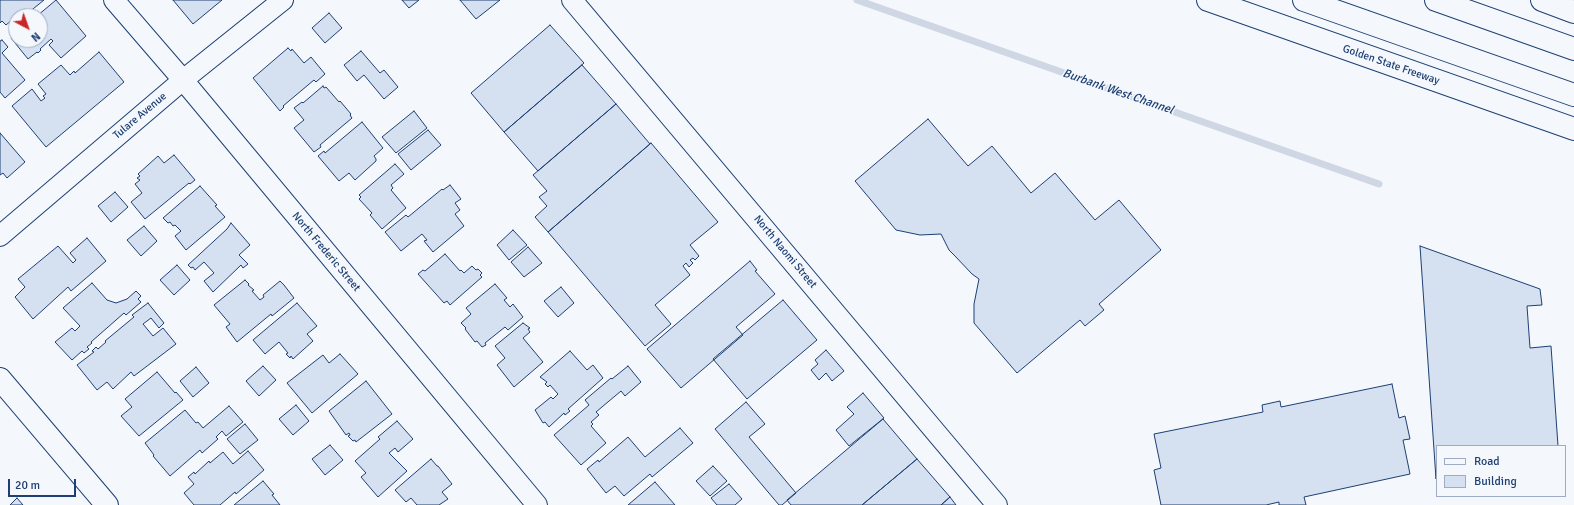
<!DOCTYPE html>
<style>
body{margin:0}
#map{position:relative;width:1574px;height:505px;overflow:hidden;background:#f4f7fb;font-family:Signika,sans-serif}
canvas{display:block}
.legend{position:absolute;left:1436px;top:445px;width:130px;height:52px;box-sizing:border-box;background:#f4f7fb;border:1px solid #9eadc5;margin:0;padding:5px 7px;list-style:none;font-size:12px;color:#1d3f73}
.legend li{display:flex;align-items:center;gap:8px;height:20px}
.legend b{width:20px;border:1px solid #9eadc5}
.north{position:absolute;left:8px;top:8px;width:40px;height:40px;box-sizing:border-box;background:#f4f7fb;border:1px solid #9eadc5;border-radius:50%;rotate:139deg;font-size:11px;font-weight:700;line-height:16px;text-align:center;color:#1d3f73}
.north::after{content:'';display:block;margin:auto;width:14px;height:18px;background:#c62828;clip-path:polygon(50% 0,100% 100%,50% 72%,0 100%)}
.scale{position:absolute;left:8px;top:479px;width:68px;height:18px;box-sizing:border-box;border:2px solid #1d3f73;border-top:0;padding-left:5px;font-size:12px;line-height:14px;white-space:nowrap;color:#1d3f73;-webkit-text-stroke:3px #f4f7fb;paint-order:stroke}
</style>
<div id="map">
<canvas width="1574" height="505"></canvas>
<ul class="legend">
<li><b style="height:5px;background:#f4f7fb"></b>Road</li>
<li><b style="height:11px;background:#d5e0f0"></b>Building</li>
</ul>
<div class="north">N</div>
<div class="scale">20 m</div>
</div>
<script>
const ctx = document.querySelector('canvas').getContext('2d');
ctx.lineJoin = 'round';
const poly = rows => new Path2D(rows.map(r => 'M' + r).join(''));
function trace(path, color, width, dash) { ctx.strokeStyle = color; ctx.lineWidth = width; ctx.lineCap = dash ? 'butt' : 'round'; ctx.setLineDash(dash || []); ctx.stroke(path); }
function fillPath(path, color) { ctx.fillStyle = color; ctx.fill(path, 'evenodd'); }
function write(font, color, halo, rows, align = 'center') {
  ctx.font = font + ' Signika,sans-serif'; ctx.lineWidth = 3; ctx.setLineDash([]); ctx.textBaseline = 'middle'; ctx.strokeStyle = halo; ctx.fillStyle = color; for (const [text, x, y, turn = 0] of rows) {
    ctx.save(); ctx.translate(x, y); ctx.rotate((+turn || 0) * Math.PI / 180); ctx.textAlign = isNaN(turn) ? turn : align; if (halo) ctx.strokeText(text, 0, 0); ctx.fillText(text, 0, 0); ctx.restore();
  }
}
trace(poly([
 [857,0,1379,184]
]), '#cfd7e4', 7);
const building = poly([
 [0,0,44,0,28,13,25,9,6,25,2,21,0,23,0,0],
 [56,0,86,36,61,58,49,45,53,41,51,39,40,49,41,50,38,53,37,52,28,59,11,38,16,34,16,40,40,40,40,16,37,16,56,0],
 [173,0,222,0,193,24,173,0],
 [402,0,419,0,409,8,402,0],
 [460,0,500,0,476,19,460,0],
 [329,13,342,28,325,43,312,28,329,13],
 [550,25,584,63,504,132,471,93,550,25],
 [2,40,8,47,2,53,25,80,5,98,0,92,0,41,2,40],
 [288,48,291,51,292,49,304,63,311,57,325,74,316,82,314,80,283,106,284,107,280,111,253,78,288,48],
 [361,51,380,73,384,70,398,87,384,99,364,75,357,81,344,65,361,51],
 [99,52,124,82,46,147,12,106,32,89,41,101,45,98,43,96,46,94,38,84,61,65,70,75,74,71,75,73,99,52],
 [582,65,616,104,538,171,504,132,582,65],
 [323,86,324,88,326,87,339,102,340,101,351,114,350,115,352,118,320,145,321,147,314,152,294,128,304,120,294,108,302,102,303,103,323,86],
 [616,104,650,144,548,232,535,217,547,206,539,197,547,191,533,175,616,104],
 [414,111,427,128,396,153,382,137,414,111],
 [928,119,968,166,992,146,1031,193,1055,173,1095,220,1119,200,1161,250,1099,304,1104,310,1085,326,1080,320,1017,373,974,323,974,304,979,279,972,274,955,256,949,250,941,234,920,235,896,230,855,181,928,119],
 [362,122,383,148,374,156,376,159,376,161,355,180,349,173,339,181,318,156,324,151,325,153,362,122],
 [428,130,441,145,411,170,398,154,428,130],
 [0,133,25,162,7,178,3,173,0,175,0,133],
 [651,143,718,222,690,245,699,256,695,260,693,258,690,260,693,263,689,267,686,263,683,266,690,275,655,305,671,324,645,346,548,232,651,143],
 [174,155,195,180,190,184,189,183,145,219,131,202,142,193,135,184,140,180,137,178,140,176,138,174,158,156,164,163,174,155],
 [395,164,404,174,391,185,393,188,391,190,406,208,382,229,370,215,372,213,359,199,361,197,359,195,395,164],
 [450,185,461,199,455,203,460,210,455,214,464,226,433,252,424,241,427,240,422,234,401,251,385,232,406,215,408,217,442,189,443,190,450,185],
 [200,186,217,205,215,206,225,217,186,250,175,236,181,231,175,225,173,226,170,222,168,223,163,218,200,186],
 [115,192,128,207,111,222,98,206,115,192],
 [231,223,250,245,239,255,248,264,243,268,241,265,213,292,204,281,214,273,204,262,195,270,193,267,191,268,188,265,227,229,231,223],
 [144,226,157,241,141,256,127,240,144,226],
 [513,230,527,245,509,260,497,245,513,230],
 [87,238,106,261,71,291,68,287,33,319,15,297,25,287,18,279,58,246,73,263,76,260,70,253,87,238],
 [1420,246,1540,289,1542,305,1527,306,1530,348,1551,346,1558,446,1437,446,1436,479,1420,246],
 [528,247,542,263,524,277,511,262,528,247],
 [445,254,460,271,461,270,464,273,472,266,476,270,478,269,482,273,480,275,482,277,450,305,447,301,444,303,418,274,423,270,425,271,445,254],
 [750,261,757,270,755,271,775,294,736,327,743,335,681,388,647,349,750,261],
 [177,265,190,280,174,295,160,280,177,265],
 [245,280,249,284,248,285,254,290,252,291,260,300,264,297,263,295,280,281,284,285,294,298,272,316,271,314,237,342,226,327,230,324,214,305,245,280],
 [92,283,107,300,116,303,127,299,136,291,141,296,138,299,141,302,126,315,124,313,91,342,92,343,87,347,89,349,84,353,82,351,72,360,55,342,72,328,75,331,80,326,63,308,92,283],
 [495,284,507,298,504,300,510,307,513,304,523,317,508,330,505,327,485,343,486,345,482,347,477,341,475,342,465,329,466,328,461,323,471,314,466,308,495,284],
 [561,287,574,303,558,317,544,301,561,287],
 [783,300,817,340,747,399,713,359,783,300],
 [148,303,164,323,159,328,151,318,143,324,153,336,163,328,176,344,134,376,131,372,113,389,107,382,97,390,77,365,94,352,92,351,96,347,98,349,106,342,105,341,134,317,132,315,148,303],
 [297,303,317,326,307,334,313,341,293,359,291,356,290,358,286,354,288,353,279,342,265,354,253,340,297,303],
 [523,323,530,328,528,329,530,332,523,338,543,362,514,387,497,365,505,358,495,346,523,323],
 [826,350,844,371,832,381,826,373,819,380,811,370,818,364,815,360,826,350],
 [570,351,587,370,593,365,603,378,568,409,570,411,565,415,564,413,549,427,545,422,543,423,535,410,551,397,553,399,558,394,550,385,548,387,545,384,547,382,540,377,570,351],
 [340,354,358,374,312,413,287,383,323,355,329,363,340,354],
 [263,366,276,380,259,396,246,381,263,366],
 [628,366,641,382,625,396,621,391,596,412,599,415,591,422,593,424,591,426,606,443,581,465,554,435,589,405,585,400,611,378,612,379,628,366],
 [196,367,209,383,193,397,180,381,196,367],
 [157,372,175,393,176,392,183,400,139,436,121,416,132,407,125,399,157,372],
 [366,381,392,414,356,442,355,440,353,441,348,436,350,435,349,433,346,435,329,411,366,381],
 [1392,384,1399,418,1405,416,1410,439,1403,440,1410,474,1304,497,1306,505,1279,505,1279,502,1266,505,1161,505,1154,470,1161,468,1154,434,1263,412,1262,405,1280,401,1281,407,1392,384],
 [863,393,884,418,849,446,836,430,854,414,847,407,863,393],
 [746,402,765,424,749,437,796,493,782,505,779,505,715,429,746,402],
 [296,405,309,421,293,435,279,419,296,405],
 [229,406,243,422,226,436,222,431,216,437,218,439,202,453,200,450,170,476,153,456,154,455,145,443,185,410,196,423,198,422,203,428,229,406],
 [883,419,917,459,862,505,791,505,787,500,883,419],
 [397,421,413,439,398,452,395,448,389,453,407,471,378,497,361,477,366,473,355,461,380,439,378,437,397,421],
 [245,424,258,440,240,454,227,439,245,424],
 [680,428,693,443,652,477,650,474,624,496,615,486,606,493,587,469,598,460,599,462,628,437,645,457,680,428],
 [330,445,343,460,325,475,312,459,330,445],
 [248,451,264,470,236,494,235,492,220,505,194,505,184,493,194,484,188,477,194,472,195,474,209,461,210,463,223,452,233,464,248,451],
 [431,459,437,466,438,466,452,484,442,492,448,499,439,505,417,505,411,498,406,502,395,490,431,459],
 [917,459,950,497,941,505,862,505,917,459],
 [713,466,727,481,710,496,696,481,713,466],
 [263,481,274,494,272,495,280,505,234,505,263,481],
 [655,482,675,505,628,505,655,482],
 [729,484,742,499,735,505,717,505,711,498,729,484],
 [950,497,956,505,941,505,950,497],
 [17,498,23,505,10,505,17,498]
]);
fillPath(building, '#d5e0f0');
trace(building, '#1d3f73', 1);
const minor = poly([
 [114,0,183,80,537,505],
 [572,0,997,505],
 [0,236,183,80,283,0]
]);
const secondary = poly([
 [0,379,107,505]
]);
const motorway = poly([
 [1208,0,1574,129],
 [1304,0,1574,95],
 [1436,0,1574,49],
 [1542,0,1574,12]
]);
trace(minor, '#1d3f73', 22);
trace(secondary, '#1d3f73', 24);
trace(motorway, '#1d3f73', 24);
trace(minor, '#f4f7fb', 20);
trace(secondary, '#f4f7fb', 22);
trace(motorway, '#f4f7fb', 22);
write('11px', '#1d3f73', '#f4f7fb', [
 ["Golden State Freeway",1391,65,19],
 ["Tulare Avenue",140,116,-40],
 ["North Frederic Street",326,252,50],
 ["North Naomi Street",785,252,50]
]);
write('italic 12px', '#1d3f73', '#f4f7fb', [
 ["Burbank West Channel",1118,92,19]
]);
</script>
